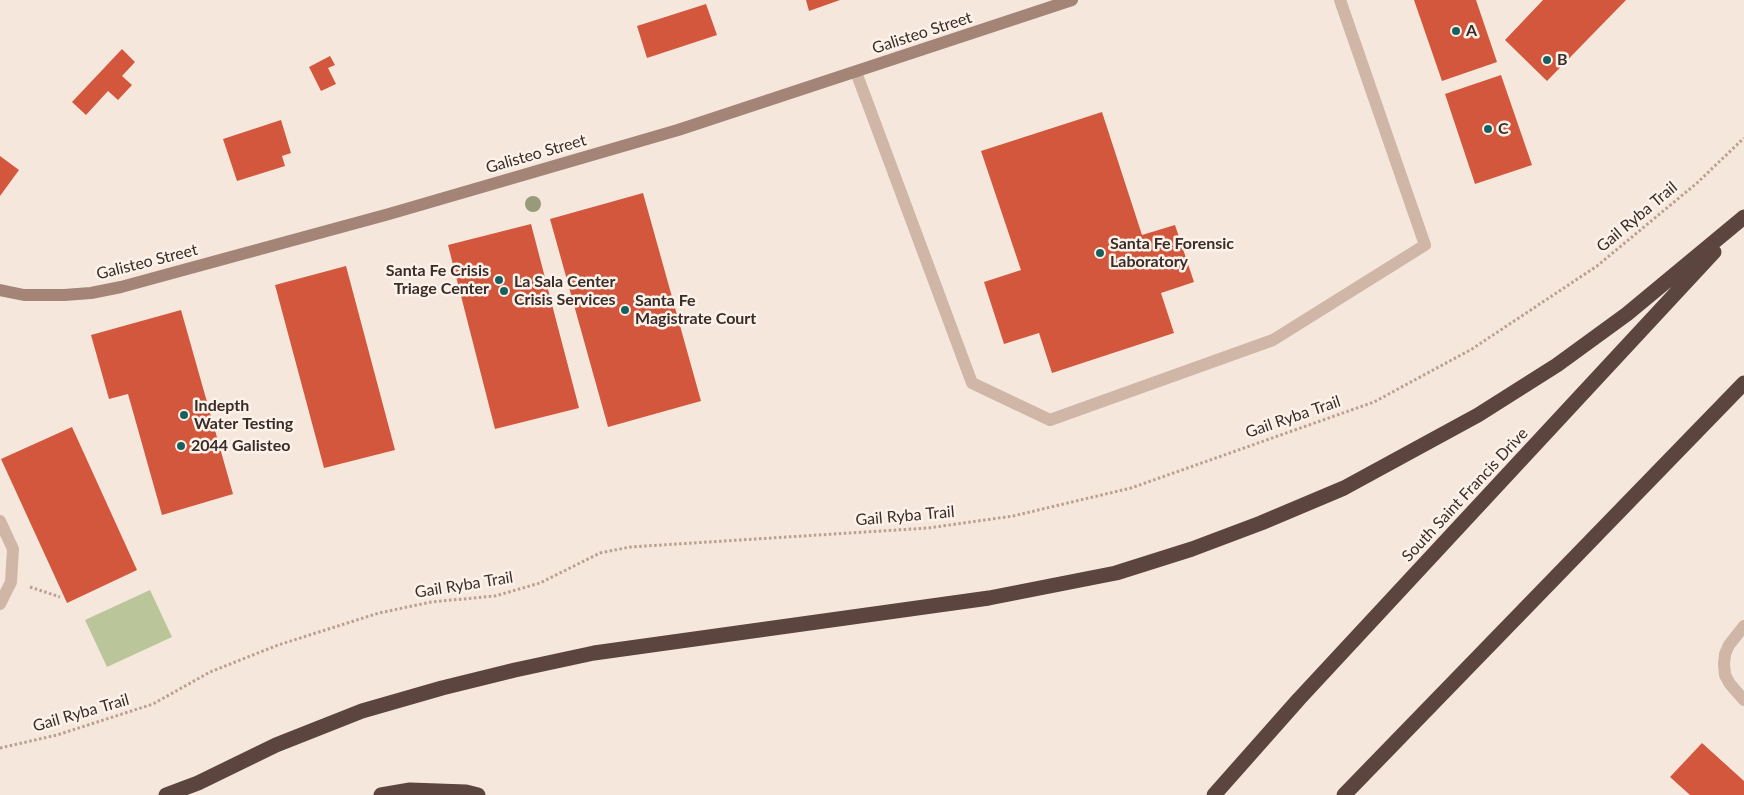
<!DOCTYPE html>
<style>
body{margin:0}
canvas{display:block;background:#f5e7dc}
</style>
<canvas width="1744" height="795"></canvas>
<script>
const ctx = document.querySelector('canvas').getContext('2d');
ctx.lineJoin = 'round';
function fillPath(path, color) { ctx.fillStyle = color; ctx.fill(path, 'evenodd'); }
const poly = rows => new Path2D(rows.map(r => 'M' + r).join(''));
function trace(path, color, width, dash) { ctx.strokeStyle = color; ctx.lineWidth = width; ctx.lineCap = dash ? 'butt' : 'round'; ctx.setLineDash(dash || []); ctx.stroke(path); }
function write(font, color, halo, rows, align = 'center') {
  ctx.font = font + ' Lato,sans-serif'; ctx.lineWidth = 5; ctx.setLineDash([]); ctx.textBaseline = 'middle'; ctx.strokeStyle = halo; ctx.fillStyle = color; for (const [text, x, y, turn = 0] of rows) {
    ctx.save(); ctx.translate(x, y); ctx.rotate((+turn || 0) * Math.PI / 180); ctx.textAlign = isNaN(turn) ? turn : align; if (halo) ctx.strokeText(text, 0, 0); ctx.fillText(text, 0, 0); ctx.restore();
  }
}
fillPath(poly([
 [150,590,172,637,107,667,85,620]
]), '#bac69a');
fillPath(poly([
 [806,0,840,0,809,11],
 [1414,0,1476,0,1497,62,1442,81],
 [1543,0,1626,0,1547,81,1505,40],
 [706,4,717,35,647,58,637,26],
 [122,49,135,62,122,76,132,85,118,100,108,91,86,115,72,102],
 [330,56,335,65,328,68,336,84,321,91,309,67],
 [1501,75,1532,165,1475,184,1445,94],
 [1102,112,1142,235,1175,225,1194,282,1161,293,1174,333,1052,373,1039,333,1004,344,984,282,1021,270,981,151],
 [281,120,291,153,282,156,285,166,237,181,223,139],
 [0,156,19,170,0,196],
 [643,193,701,401,608,427,550,219],
 [531,224,579,408,495,429,448,245],
 [346,266,395,450,324,468,275,285],
 [181,310,233,494,162,515,128,394,109,399,91,335],
 [72,427,137,570,67,603,1,459],
 [1702,743,1744,781,1744,795,1690,795,1670,777]
]), '#d3573c');
trace(poly([
 [221,406,242,401],
 [30,587,60,597],
 [0,748,57,735,153,704,210,672,278,645,379,613,431,602,495,596,540,583,600,553,630,547,928,528,1013,516,1131,488,1374,402,1472,349,1597,266,1697,183,1744,138]
]), '#bba090', 3, [2.5, 2.5]);
trace(poly([
 [856,72,972,383,1050,420,1273,340,1425,245,1340,0],
 [0,521,13,549,11,582,0,604],
 [1744,626,1729,645,1725,654,1724,664,1725,675,1730,684,1744,700]
]), '#cfb6a6', 12);
trace(poly([
 [0,290,24,295,64,295,91,293,121,287,220,260,389,214,678,130,1072,0]
]), '#a38477', 12);
trace(poly([
 [166,795,198,783,276,745,362,711,442,688,515,670,594,653,989,598,1116,573,1192,549,1261,523,1344,488,1478,415,1557,365,1627,314,1744,217],
 [381,795,410,790,466,792,478,795],
 [1214,795,1299,699,1714,252],
 [1344,795,1744,383]
]), '#5c453e', 15);
ctx.fillStyle = '#989a7a';
for (const [x, y] of [
 [533,204]
]) { ctx.beginPath(); ctx.arc(x, y, 8, 0, 2 * Math.PI); ctx.fill(); }
for (const [x, y, r, color] of [
 [1456,31,5,"#186060"],
 [1547,60,5,"#186060"],
 [1488,129,5,"#186060"],
 [1100,253,5,"#186060"],
 [499,280,5,"#186060"],
 [504,291,5,"#186060"],
 [625,310,5,"#186060"],
 [184,415,5,"#186060"],
 [181,446,5,"#186060"]
]) { const dot = new Path2D(); dot.arc(x, y, r, 0, 2 * Math.PI); ctx.fillStyle = color; ctx.fill(dot); trace(dot, '#fcf2e9', 2); }
write('bold 16px', '#3a2c28', '#fcf2e9', [
 ["A",1466,31],
 ["B",1557,60],
 ["C",1498,129],
 ["Santa Fe Forensic",1110,244],
 ["Laboratory",1110,262],
 ["Santa Fe Crisis",489,271,"right"],
 ["Triage Center",489,289,"right"],
 ["La Sala Center",514,282],
 ["Crisis Services",514,300],
 ["Santa Fe",635,301],
 ["Magistrate Court",635,319],
 ["Indepth",194,406],
 ["Water Testing",194,424],
 ["2044 Galisteo",191,446]
], 'left');
write('16px', '#3a2c28', '#fcf2e9', [
 ["Galisteo Street",922,33,-18],
 ["Galisteo Street",536,154,-16],
 ["Gail Ryba Trail",1637,217,-40],
 ["Galisteo Street",147,262,-14],
 ["Gail Ryba Trail",1293,417,-19],
 ["South Saint Francis Drive",1465,495,-47],
 ["Gail Ryba Trail",905,516,-5],
 ["Gail Ryba Trail",464,585,-9],
 ["Gail Ryba Trail",81,713,-16]
]);
</script>
